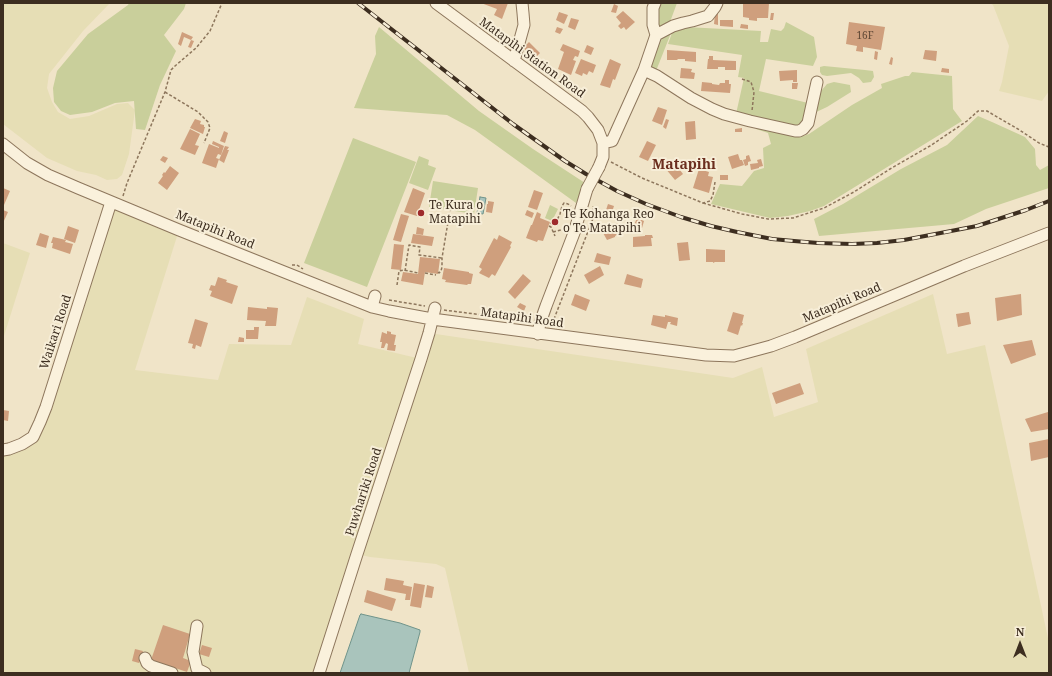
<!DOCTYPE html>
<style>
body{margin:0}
#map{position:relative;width:1052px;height:676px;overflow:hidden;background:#f0e4c8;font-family:"Noto Serif",serif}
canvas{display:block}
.frame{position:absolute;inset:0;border:4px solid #3d2e20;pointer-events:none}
.north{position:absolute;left:1000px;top:624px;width:40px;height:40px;-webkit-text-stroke:3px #f7eed8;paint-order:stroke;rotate:0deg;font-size:11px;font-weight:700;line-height:16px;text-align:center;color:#3d2e20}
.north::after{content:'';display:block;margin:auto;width:14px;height:18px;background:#3d2e20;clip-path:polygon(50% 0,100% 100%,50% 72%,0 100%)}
</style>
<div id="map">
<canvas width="1052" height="676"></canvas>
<div class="frame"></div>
<div class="north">N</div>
</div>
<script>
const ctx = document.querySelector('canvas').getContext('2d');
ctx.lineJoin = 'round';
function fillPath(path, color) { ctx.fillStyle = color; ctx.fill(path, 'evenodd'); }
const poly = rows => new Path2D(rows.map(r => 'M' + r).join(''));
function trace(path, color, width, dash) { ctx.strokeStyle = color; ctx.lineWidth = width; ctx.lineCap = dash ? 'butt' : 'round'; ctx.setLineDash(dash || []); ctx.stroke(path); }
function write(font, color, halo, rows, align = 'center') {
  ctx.font = font + ' "Noto Serif",serif'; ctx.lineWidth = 4; ctx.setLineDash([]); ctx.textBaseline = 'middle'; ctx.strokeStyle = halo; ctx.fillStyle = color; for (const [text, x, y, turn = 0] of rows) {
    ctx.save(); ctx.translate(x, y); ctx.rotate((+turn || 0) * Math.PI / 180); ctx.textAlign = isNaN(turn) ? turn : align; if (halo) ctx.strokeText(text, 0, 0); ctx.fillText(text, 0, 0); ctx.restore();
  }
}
fillPath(poly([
 [3,3,110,3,83,31,49,74,47,88,52,102,58,112,70,119,89,116,117,104,128,103,135,110,129,154,122,175,117,179,107,180,96,175,77,171,47,158,3,124],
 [990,3,1049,3,1049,91,1042,101,999,91,1002,82,1009,46,993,5],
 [111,202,179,230,135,370,218,380,229,344,291,345,307,297,364,319,358,344,421,359,429,333,733,378,762,367,774,417,818,402,806,349,933,294,947,354,985,345,1049,643,1049,673,469,673,445,568,436,564,370,557,357,554,319,673,3,673,3,450,33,437],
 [3,243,30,253,3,339]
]), '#e6deb5');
fillPath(poly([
 [129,3,186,3,184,9,164,35,176,51,160,85,145,130,136,129,134,101,115,103,92,112,70,115,61,111,54,102,53,88,57,71,88,34,128,5],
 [661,3,677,3,670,22,659,28,656,13],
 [786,22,814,37,817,57,813,66,766,59,759,91,808,103,804,122,800,127,736,114,744,78,738,77,742,55,668,44,672,33,686,27,761,31,760,42,768,42,771,29,781,31,784,28],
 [379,27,479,111,533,149,585,183,576,203,475,130,447,115,354,108,376,54,375,36],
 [664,33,671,33,656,71,651,68,649,64,659,41],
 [824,66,865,70,873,71,874,77,871,82,863,83,859,78,851,73,827,76,822,75,820,72,820,67],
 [912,72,952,76,953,109,962,121,824,206,810,211,788,216,770,218,711,204,720,184,742,186,754,171,764,168,763,148,771,144,768,133,756,129,757,126,803,136,809,134,852,105,882,88,881,84,905,76,909,76],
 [834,82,850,85,851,92,827,107,812,114,816,97,827,84],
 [978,116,992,122,1025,137,1035,149,1036,165,1040,170,1049,165,1049,188,986,209,954,224,819,236,814,219,843,204,901,169,947,145],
 [353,138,416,162,367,287,304,263],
 [419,156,429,160,428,165,436,168,428,190,409,183],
 [433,181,478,188,474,214,429,207],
 [550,205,558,209,552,221,545,218]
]), '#c9cf9b');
const water = poly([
 [480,197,486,198,483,214,477,213,480,197],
 [361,614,400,623,420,630,420,632,409,673,340,673,360,615,361,614]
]);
fillPath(water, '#a9c4bc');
trace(water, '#6f938a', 1);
fillPath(poly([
 [481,3,508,3,502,19,494,15,497,9],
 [743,3,769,3,768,18,757,18,757,21,749,20,749,18,743,17],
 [614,4,618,6,616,13,611,12],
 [623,11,635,22,626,30,624,27,621,29,618,26,621,23,616,17],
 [559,12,568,15,564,24,556,20],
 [771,13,774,13,773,20,770,20],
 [715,14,718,14,718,25,714,24],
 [571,18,579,20,575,30,568,27],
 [720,20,733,20,733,27,720,26],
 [849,22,885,27,881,50,863,47,863,52,856,51,857,46,846,44],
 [741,24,748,25,748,29,740,28],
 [557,27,563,29,560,34,555,32],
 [182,32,193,37,191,40,194,41,191,48,188,47,191,40,184,37,181,46,178,44],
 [529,42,540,53,535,58,523,48],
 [563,44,580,51,578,57,575,56,573,60,576,61,571,75,558,69,564,52,560,50],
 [587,45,594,48,591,55,584,52],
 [667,50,696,52,696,62,685,61,685,59,678,59,677,60,667,60],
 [925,50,937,51,936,61,923,59],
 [875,51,878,52,877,60,874,59],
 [709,56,713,56,713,60,736,61,736,70,725,70,725,67,718,67,718,69,707,69,708,59,709,59],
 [891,57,893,58,892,65,889,64],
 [581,59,596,65,593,73,589,71,587,75,583,73,582,76,575,73],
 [610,59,621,64,615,80,613,79,610,88,600,85],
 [681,68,692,69,691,72,695,73,694,79,680,78],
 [942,68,949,69,949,73,941,72],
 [797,70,797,82,793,82,793,80,780,81,779,71],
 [725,80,729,80,729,84,731,84,730,93,701,91,702,82,712,83,712,84,719,85,720,83,725,83],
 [792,83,798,83,797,89,792,89],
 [658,107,667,110,662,125,652,121],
 [195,119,201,121,200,124,204,125,204,127,205,127,203,134,190,128],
 [666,119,669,120,666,129,663,127],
 [695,121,696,139,686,140,685,122],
 [742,128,742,132,735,132,735,129],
 [190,129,200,134,195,145,199,146,195,155,180,149],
 [224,131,228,133,225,143,220,141],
 [213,141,224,146,221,155,218,154,216,158,219,159,216,168,202,163,209,144,219,148,219,147,212,144],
 [647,141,656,145,648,161,639,157],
 [225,146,229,147,227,150,229,150,224,163,219,160],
 [738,154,740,160,742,160,744,165,732,169,728,157],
 [749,155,751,161,748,162,748,165,745,166,743,160,746,159,746,156],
 [163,156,168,158,165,163,160,160],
 [761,159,763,166,759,167,759,168,751,170,750,164,758,163,757,160],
 [673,161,683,174,675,180,665,168],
 [170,166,179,173,167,190,158,183,163,176,162,175,164,172,165,173],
 [699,169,709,172,708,176,713,177,709,193,693,188],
 [720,175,728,175,728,180,720,180],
 [3,188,10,191,4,205,3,204],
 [413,188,425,193,417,216,404,212],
 [534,190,543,193,537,210,528,207],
 [488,201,494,202,492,213,486,212,487,204,488,204],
 [608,204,614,206,611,215,605,213],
 [3,210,8,212,3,223],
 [527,210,534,213,532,218,525,215],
 [537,212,541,214,540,218,550,222,543,241,538,240,537,242,526,238,531,225,532,225],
 [401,214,409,216,401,242,393,240],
 [637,218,644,221,642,228,634,225],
 [619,222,624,231,615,236,615,237,607,240,602,231],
 [68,226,79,230,75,243,64,239],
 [417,227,424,229,423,235,416,234],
 [40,233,49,236,46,248,36,245],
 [413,234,434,237,432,246,411,243],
 [499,235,512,242,510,246,511,247,495,276,492,274,489,278,479,273,482,269,479,267,494,238,497,240],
 [645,235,652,235,653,238,651,238,652,246,633,247,633,237,645,236],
 [53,237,66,240,65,242,73,244,70,254,52,248,53,243,51,243],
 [688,242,690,260,679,261,677,243],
 [394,244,404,245,401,270,391,269],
 [706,249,725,250,725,262,715,262,713,263,713,262,706,262],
 [597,253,611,257,609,265,594,262],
 [420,257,440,259,438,274,425,272,423,285,401,281,403,272,418,274],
 [600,266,604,275,589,284,584,275],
 [444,268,469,272,469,273,473,274,471,284,468,284,467,285,445,282,446,280,442,279],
 [523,274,531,281,515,299,508,292],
 [627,274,643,279,641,288,624,284],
 [218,277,227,280,226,282,238,286,232,304,210,296,212,291,209,290,211,285,215,286],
 [575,294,590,300,586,311,571,305],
 [1021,294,1022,315,997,321,995,298],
 [520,303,526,306,524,311,517,307],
 [248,307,267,309,267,307,278,308,276,326,265,326,266,321,247,320],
 [733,312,744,315,742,323,743,323,742,326,741,325,738,335,727,331],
 [969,312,971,324,958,327,956,314],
 [653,315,665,317,665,315,678,318,677,326,670,324,671,322,668,322,666,329,651,325],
 [195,319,208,323,201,347,196,345,195,349,192,348,193,344,188,343],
 [254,327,259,327,258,339,246,339,246,330,254,330],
 [387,331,391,332,391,334,396,335,394,345,396,345,395,351,387,350,388,344,386,343,384,348,381,348,382,342,380,342,382,332,387,334],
 [239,337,244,338,244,342,238,342],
 [1032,340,1036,355,1011,364,1003,345],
 [800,383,804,394,776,404,772,393],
 [3,410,9,411,8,421,3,420],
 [1048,412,1049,429,1031,432,1025,419],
 [1049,439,1049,457,1031,461,1029,443],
 [386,578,404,581,403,585,412,587,410,600,405,600,406,594,384,590],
 [414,583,425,585,421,608,410,606],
 [427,585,434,587,432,598,425,597],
 [367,590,396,599,392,611,364,602],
 [163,625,190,634,183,658,191,661,187,672,151,660],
 [202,645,212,648,209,657,199,654],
 [135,649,143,651,139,663,132,661]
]), '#cf9f7d');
const minor = poly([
 [436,3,582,111,588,117,598,130,603,143,603,157,599,167],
 [656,35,673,26,683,23,692,21,708,16,715,7,717,3],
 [514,61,524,25,523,13,522,3],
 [644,70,657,76,691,98,712,109,724,114,750,121,795,131,799,131,803,129,808,123,817,82],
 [603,143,612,141,644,70,656,35,653,25,653,8,655,3],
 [3,144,27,163,48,175,78,188,179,230,372,307,389,311,432,319,706,355,734,356,771,346,795,337,964,266,1049,233],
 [372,307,375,296],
 [538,334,540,323,546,306,574,233,587,189],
 [3,450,9,449,22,444,33,437,40,422,46,407,111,202],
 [197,626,193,652,197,669,205,673],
 [145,658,147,663,151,666,172,673],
 [319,673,357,554,421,359,429,333,435,308]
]);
trace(minor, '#8d765c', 13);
trace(poly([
 [742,79,751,82,754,92,752,111],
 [165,92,198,112,208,122,210,128,204,143],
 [611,162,642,178,703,203,710,201,713,195,715,182],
 [123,196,127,183,165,92,171,70,175,66,196,48,210,31,222,3],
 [703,203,742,214,768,219,793,218,824,208,854,192,890,169,930,146,967,121,978,111,987,111,1018,129,1039,143,1049,147],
 [550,223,553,224,556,222,560,214,562,206,564,203,568,204,571,206],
 [549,226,551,227,555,236],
 [553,232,565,229],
 [292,265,297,265,303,269],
 [405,271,409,245,420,247,419,255,442,258],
 [438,272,439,273,441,271,442,267,442,258,450,210],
 [425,273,436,275],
 [397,285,399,271,404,270,418,273],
 [389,300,425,306],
 [444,310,522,320],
 [551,323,554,319,594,216,593,206]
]), '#8d765c', 1.5, [3, 2]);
trace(minor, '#faf1dc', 11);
const rail = poly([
 [358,3,513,124,565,161,586,174,617,191,646,204,681,217,711,226,737,232,772,239,794,241,818,243,852,244,877,243,904,240,977,226,1026,210,1049,201]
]);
trace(rail, '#3d2e20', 4);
trace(rail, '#f7eed8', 2.5, [8]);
const minorBridge = poly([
 [587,189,599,167]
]);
trace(minorBridge, '#8d765c', 13, []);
trace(minorBridge, '#faf1dc', 11);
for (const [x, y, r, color] of [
 [421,213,4,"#9e2a2b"],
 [555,222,4,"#9e2a2b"]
]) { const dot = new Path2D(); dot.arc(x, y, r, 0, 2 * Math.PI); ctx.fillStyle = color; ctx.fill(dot); trace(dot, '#f7eed8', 1.5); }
write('10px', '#624a37', null, [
 ["16F",865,36]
]);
write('12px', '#3d2e20', '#f7eed8', [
 ["Matapihi Station Road",532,58,36],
 ["Matapihi Road",215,230,22],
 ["Matapihi Road",842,303,-23],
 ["Matapihi Road",522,318,8],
 ["Waikari Road",56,332,-72],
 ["Puwhariki Road",364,492,-72]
]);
write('12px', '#3d2e20', '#f7eed8', [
 ["Te Kura o",429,206],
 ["Matapihi",429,220],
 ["Te Kohanga Reo",563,215],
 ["o Te Matapihi",563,229]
], 'left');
write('bold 14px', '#6b2e1e', '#f7eed8', [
 ["Matapihi",684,165]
]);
</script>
